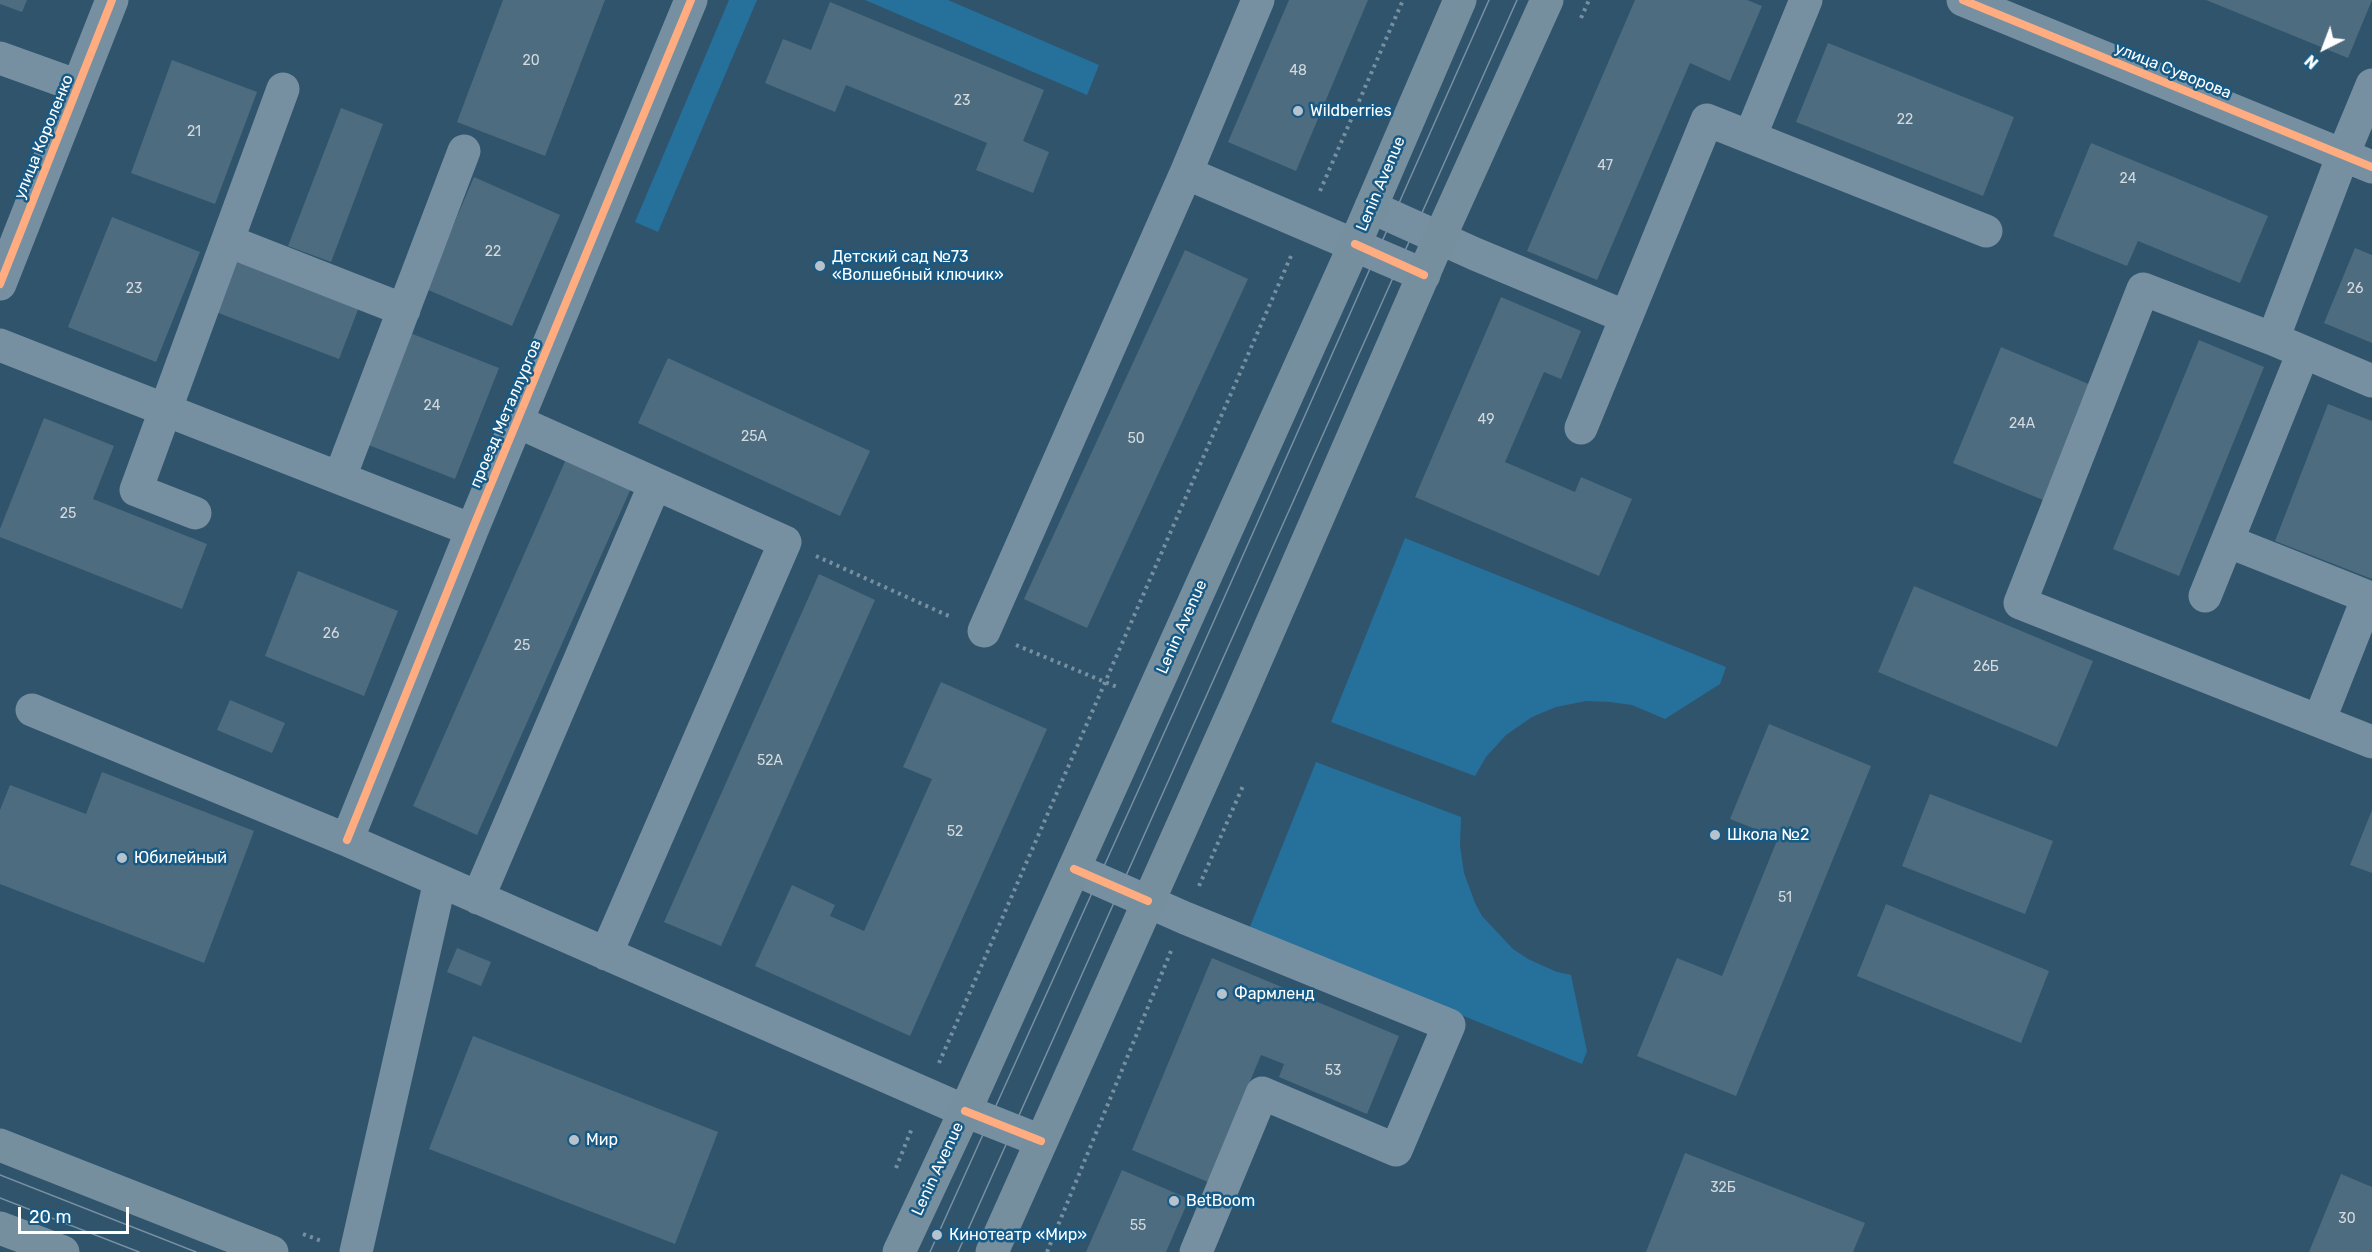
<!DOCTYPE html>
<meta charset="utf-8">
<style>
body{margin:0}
#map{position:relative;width:2372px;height:1252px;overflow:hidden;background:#30546c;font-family:Rubik,sans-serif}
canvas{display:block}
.north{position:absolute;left:2294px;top:18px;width:60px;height:60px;-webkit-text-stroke:4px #175a85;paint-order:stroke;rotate:222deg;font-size:16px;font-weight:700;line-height:24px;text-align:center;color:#fff}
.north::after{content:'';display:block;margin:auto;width:21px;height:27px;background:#fff;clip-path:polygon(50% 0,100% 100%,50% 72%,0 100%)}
.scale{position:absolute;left:18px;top:1207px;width:111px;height:27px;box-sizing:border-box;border:3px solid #fff;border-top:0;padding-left:8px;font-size:18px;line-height:21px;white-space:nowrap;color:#fff;-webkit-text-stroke:4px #175a85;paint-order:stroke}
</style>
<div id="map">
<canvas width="2372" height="1252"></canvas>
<div class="north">N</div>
<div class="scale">20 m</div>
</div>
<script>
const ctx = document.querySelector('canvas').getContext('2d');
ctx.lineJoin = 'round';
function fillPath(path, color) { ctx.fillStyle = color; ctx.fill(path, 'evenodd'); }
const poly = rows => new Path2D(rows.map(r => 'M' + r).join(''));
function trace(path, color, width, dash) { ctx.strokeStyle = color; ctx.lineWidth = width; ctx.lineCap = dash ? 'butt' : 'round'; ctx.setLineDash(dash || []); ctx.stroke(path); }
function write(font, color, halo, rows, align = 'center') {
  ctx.font = font + ' Rubik,sans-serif'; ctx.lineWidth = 5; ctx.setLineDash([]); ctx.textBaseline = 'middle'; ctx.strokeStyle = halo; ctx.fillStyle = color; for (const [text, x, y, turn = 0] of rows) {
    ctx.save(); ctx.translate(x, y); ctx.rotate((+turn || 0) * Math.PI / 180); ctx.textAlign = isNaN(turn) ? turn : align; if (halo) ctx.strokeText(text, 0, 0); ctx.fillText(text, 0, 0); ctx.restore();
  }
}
fillPath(poly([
 [729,0,757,0,658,232,635,222],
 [865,0,948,0,1099,65,1087,95],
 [1405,538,1726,667,1720,684,1665,719,1632,705,1610,702,1586,701,1556,707,1532,717,1506,735,1486,757,1475,776,1331,722],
 [1316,762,1461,817,1460,846,1464,873,1475,903,1482,916,1513,949,1528,959,1557,972,1571,975,1587,1051,1582,1064,1249,929]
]), '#26709c');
fillPath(poly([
 [0,0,27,0,22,12,0,4],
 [503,0,605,0,545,156,457,122],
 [1289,0,1368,0,1296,171,1228,142],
 [1635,0,1747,0,1762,6,1730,81,1690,63,1597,280,1527,251],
 [2206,0,2372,0,2348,58],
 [830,2,1044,90,1023,141,1049,152,1033,193,976,170,987,143,846,85,835,112,765,83,783,39,811,50],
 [1828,43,2014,117,1983,196,1796,122],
 [172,60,257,92,215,204,131,173],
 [341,108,383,124,331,262,288,246],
 [2091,143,2268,216,2240,283,2138,241,2127,266,2053,236],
 [474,177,560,215,512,326,426,289],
 [112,217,200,252,156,362,68,327],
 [2355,248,2372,255,2372,343,2324,323],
 [1185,250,1248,279,1087,628,1024,599],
 [235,261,359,307,339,359,216,312],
 [1501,297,1581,331,1561,379,1544,372,1505,462,1575,492,1581,477,1632,499,1599,576,1415,497],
 [410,333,499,368,455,479,366,444],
 [2199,340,2264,367,2179,576,2113,549],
 [2001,347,2091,385,2043,500,1953,463],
 [668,358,870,451,840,516,638,423],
 [2328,404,2372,421,2372,579,2275,541],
 [44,418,114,446,93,499,207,544,182,609,0,537,0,529],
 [567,457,632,486,477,835,413,806],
 [298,571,398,611,364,696,265,656],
 [819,574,875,600,721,946,664,922],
 [1914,586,2093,661,2057,747,1878,672],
 [941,682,1047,729,910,1036,755,966,792,885,835,905,830,916,864,931,932,779,903,767],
 [230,700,285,723,272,753,217,730],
 [1769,724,1871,766,1736,1096,1637,1056,1677,958,1722,976,1778,838,1730,819],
 [102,772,254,831,204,963,0,884,0,810,10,785,86,814],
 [1930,794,2053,841,2025,914,1902,866],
 [2372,810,2372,873,2350,865],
 [1886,904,2049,971,2021,1043,1857,976],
 [457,948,491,962,481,986,447,972],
 [1212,958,1399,1036,1367,1114,1279,1077,1284,1064,1261,1055,1208,1182,1132,1150],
 [473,1036,718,1132,675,1244,429,1149],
 [1685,1153,1865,1223,1853,1252,1646,1252],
 [1122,1170,1189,1199,1166,1252,1086,1252],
 [2341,1174,2372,1187,2372,1252,2309,1252]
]), '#4e6c7f');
trace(poly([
 [1581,18,1589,0],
 [1320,191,1403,0],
 [816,556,951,617],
 [1016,645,1117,687],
 [1199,886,1243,786],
 [939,1063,1291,256],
 [896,1168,912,1128],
 [303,1234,324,1242],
 [1047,1252,1171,951]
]), '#7690a2', 4, [3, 4.5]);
trace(poly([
 [1963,0,2372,167],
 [0,58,78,86],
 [1750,137,1806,0],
 [1186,173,1258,0],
 [1371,207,1475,254,1626,317],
 [228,241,404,310],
 [0,284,112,0],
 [2273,339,2343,155,2372,85],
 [0,345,472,530],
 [2372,381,2273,339,2143,289,2020,603,2372,742],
 [518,422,785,542,606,954],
 [1581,428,1707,120,1986,231],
 [340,477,464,151],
 [195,513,136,490,283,89],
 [2227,541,2368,597,2319,721],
 [2205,596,2303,353],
 [984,631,1186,173,1424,275],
 [32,710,347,840,965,1111,1041,1141],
 [347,840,472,530,691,0],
 [1074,869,1185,918,1449,1025,1396,1150,1262,1093,1196,1252],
 [478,898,655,484],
 [356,1252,440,881]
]), '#7690a2', 33);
trace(poly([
 [0,1145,272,1252],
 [0,1228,63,1252],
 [899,1252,965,1111,1355,244,1460,0],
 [992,1252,1238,701,1439,239,1547,0]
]), '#768f9f', 33);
trace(poly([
 [0,1175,196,1252],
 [0,1198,139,1252],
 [930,1252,1174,711,1489,0],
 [958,1252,1517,0]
]), '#7890a2', 1.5);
trace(poly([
 [1963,0,2372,167],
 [1355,244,1424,275],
 [0,284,112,0],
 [347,840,472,530,691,0],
 [1074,869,1148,901],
 [965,1111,1041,1141]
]), '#ffac80', 8);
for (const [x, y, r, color] of [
 [1298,111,6,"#b7c3cc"],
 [820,266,6,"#b7c3cc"],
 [1715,835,6,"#b7c3cc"],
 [122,858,6,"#b7c3cc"],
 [1222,994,6,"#b7c3cc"],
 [574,1140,6,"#b7c3cc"],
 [1174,1201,6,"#b7c3cc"],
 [937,1235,6,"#b7c3cc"]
]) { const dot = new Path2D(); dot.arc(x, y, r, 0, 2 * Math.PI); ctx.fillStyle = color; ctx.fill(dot); trace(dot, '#175a85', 2); }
write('14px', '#d3dadf', null, [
 ["20",531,61],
 ["48",1298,71],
 ["23",962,101],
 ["22",1905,120],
 ["21",194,132],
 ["47",1605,166],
 ["24",2128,179],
 ["22",493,252],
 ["23",134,289],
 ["26",2355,289],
 ["24",432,406],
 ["49",1486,420],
 ["24А",2022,424],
 ["25А",754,437],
 ["50",1136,439],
 ["25",68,514],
 ["26",331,634],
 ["25",522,646],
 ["26Б",1986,667],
 ["52А",770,761],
 ["52",955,832],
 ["51",1785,898],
 ["53",1333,1071],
 ["32Б",1723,1188],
 ["30",2347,1219],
 ["55",1138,1226]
]);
write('16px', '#fff', '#175a85', [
 ["улица Суворова",2173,71,22],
 ["улица Короленко",44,137,-68],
 ["Lenin Avenue",1381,184,-67],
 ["проезд Металлургов",506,414,-67],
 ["Lenin Avenue",1182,627,-66],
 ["Lenin Avenue",938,1169,-65]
]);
write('16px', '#fff', '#175a85', [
 ["Wildberries",1310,111],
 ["Детский сад №73",832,257],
 ["«Волшебный ключик»",832,275],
 ["Школа №2",1727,835],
 ["Юбилейный",134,858],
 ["Фармленд",1234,994],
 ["Мир",586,1140],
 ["BetBoom",1186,1201],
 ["Кинотеатр «Мир»",949,1235]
], 'left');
</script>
